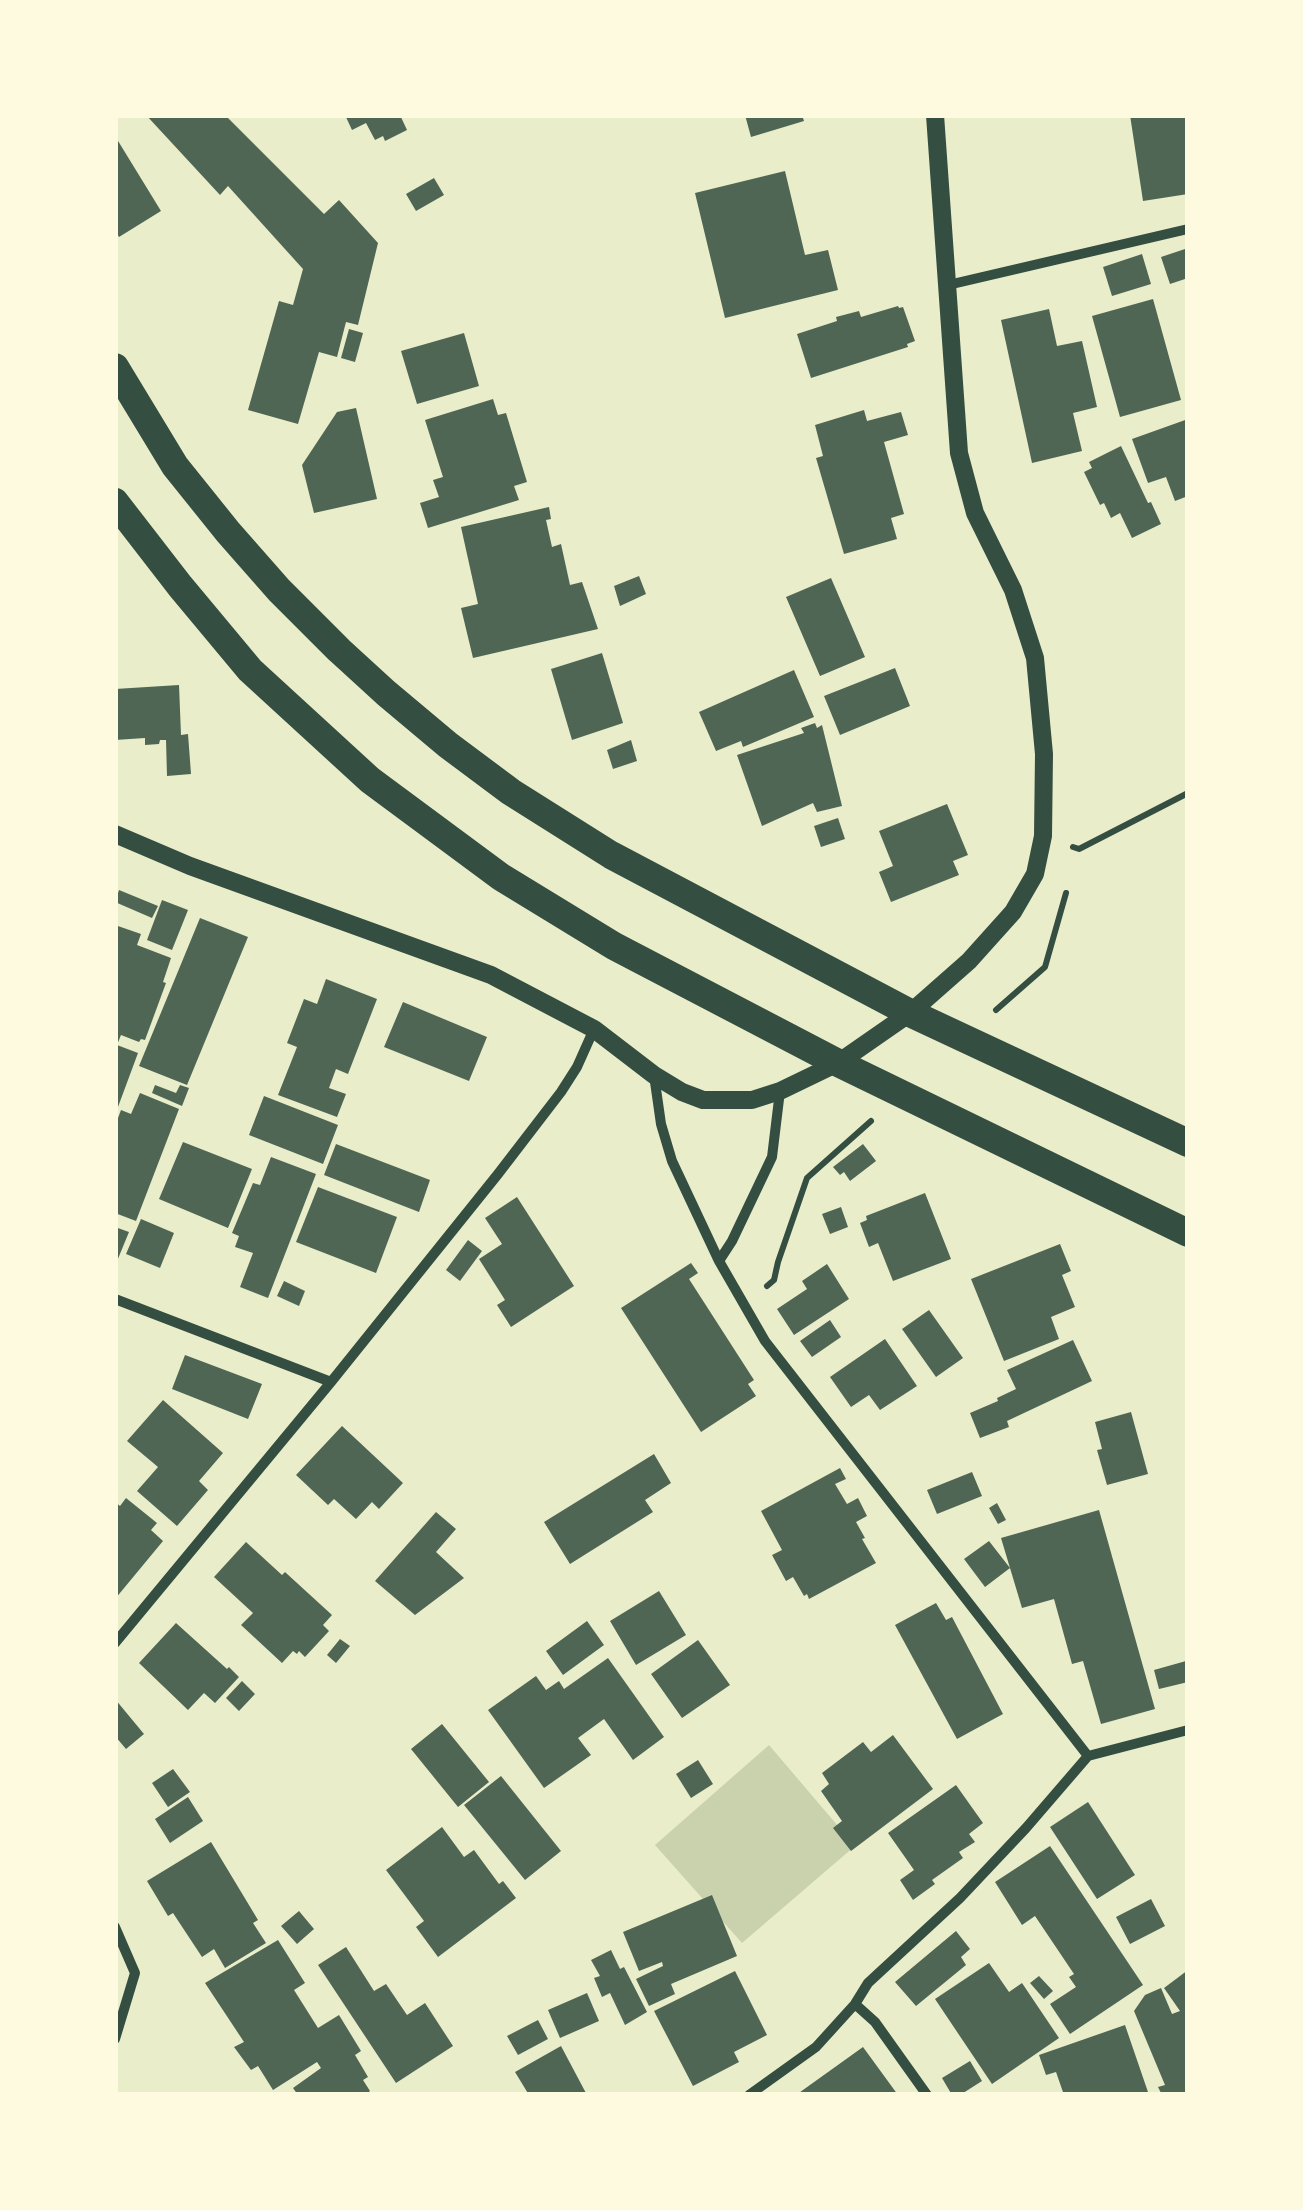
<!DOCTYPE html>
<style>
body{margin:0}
#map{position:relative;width:1303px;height:2210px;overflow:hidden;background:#e9edc9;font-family:"Space Grotesk",sans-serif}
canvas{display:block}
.frame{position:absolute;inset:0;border:118px solid #fefae0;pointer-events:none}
</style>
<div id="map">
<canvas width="1303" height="2210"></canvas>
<div class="frame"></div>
</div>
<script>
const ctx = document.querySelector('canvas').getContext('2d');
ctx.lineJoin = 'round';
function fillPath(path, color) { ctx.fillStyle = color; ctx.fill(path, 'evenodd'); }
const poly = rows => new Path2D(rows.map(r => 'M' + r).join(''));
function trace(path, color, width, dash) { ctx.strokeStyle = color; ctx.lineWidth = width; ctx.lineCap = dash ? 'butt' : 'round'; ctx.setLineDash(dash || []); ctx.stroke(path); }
fillPath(poly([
 [769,1745,855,1846,742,1943,655,1845]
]), '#cad2ad');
fillPath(poly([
 [146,115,225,115,324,214,339,200,378,243,358,325,346,322,337,357,319,352,298,424,248,410,279,301,293,305,303,269,228,186,220,195],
 [345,115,400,115,407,130,385,141,383,136,375,140,366,123,352,130],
 [745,115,802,115,804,121,751,137],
 [1130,115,1188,115,1188,194,1143,201],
 [115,136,161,211,119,237,115,230],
 [785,171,805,255,828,250,838,290,725,318,695,193],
 [434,178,444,195,416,211,406,194],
 [1188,248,1188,278,1170,284,1161,257],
 [1142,254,1151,284,1112,296,1103,267],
 [1153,299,1181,400,1120,417,1092,316],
 [898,306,899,308,903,307,915,341,907,344,908,347,811,378,797,334,837,321,836,317,859,311,861,317],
 [1049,309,1057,346,1082,341,1097,407,1073,413,1082,451,1032,463,1001,320],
 [349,329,363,333,355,362,341,358],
 [464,333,479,386,417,404,401,351],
 [493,399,498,415,506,413,527,482,514,486,519,500,428,528,420,503,439,497,433,480,443,477,425,420],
 [356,408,377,499,314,513,302,465,337,412],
 [864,410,867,421,901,412,908,435,884,442,904,514,891,518,897,539,844,554,816,458,823,456,815,425],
 [1188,419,1188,496,1175,501,1166,477,1148,483,1132,439],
 [1121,446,1148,503,1151,502,1161,524,1132,538,1120,513,1111,518,1104,503,1100,505,1084,472,1092,468,1089,462],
 [549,507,551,519,546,520,552,547,561,544,570,585,582,582,598,629,473,658,461,608,478,604,461,527],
 [639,576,646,594,620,606,614,586],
 [831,578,865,657,820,676,786,597],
 [602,653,623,723,572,740,551,669],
 [895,668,910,706,840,735,824,696],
 [794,670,814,717,743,747,741,741,716,751,699,712],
 [179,685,181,735,188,734,191,774,167,776,166,740,160,740,159,744,145,745,145,738,115,740,115,689],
 [815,723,817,728,822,725,842,806,817,812,813,803,762,826,737,755,804,733,801,728],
 [631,740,637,761,613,769,607,750],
 [947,804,968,855,953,861,959,875,891,902,879,872,893,866,879,831],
 [838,818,845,839,821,847,814,826],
 [119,890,158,906,152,918,115,902],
 [162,900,188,910,172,950,147,940],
 [200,918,248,937,187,1085,139,1066],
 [115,925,141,934,137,945,171,958,163,982,166,983,145,1040,141,1039,139,1042,121,1035,117,1045,138,1053,115,1115],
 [326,979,377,999,348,1074,336,1069,329,1088,346,1094,337,1117,278,1095,297,1047,287,1043,304,999,317,1004],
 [403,1002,487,1037,469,1081,384,1047],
 [155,1085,176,1093,180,1085,189,1088,182,1106,152,1093],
 [140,1093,179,1109,136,1221,115,1213,115,1126,121,1110,131,1114],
 [264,1096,338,1125,323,1164,249,1135],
 [183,1142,252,1169,228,1228,159,1199],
 [336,1144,430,1180,419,1212,324,1175],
 [863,1144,876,1161,850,1181,844,1172,840,1175,833,1167],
 [271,1157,316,1174,268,1298,240,1287,253,1253,235,1247,239,1236,232,1233,253,1183,260,1185],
 [318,1187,397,1217,376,1273,296,1242],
 [925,1193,951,1259,893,1281,878,1243,869,1247,860,1223,867,1220,866,1216],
 [517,1197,574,1286,511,1327,497,1305,505,1300,479,1259,502,1244,485,1218],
 [841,1207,848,1227,830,1234,822,1214],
 [141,1219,174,1233,160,1268,126,1254],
 [115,1227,129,1232,115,1266],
 [468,1240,482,1251,460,1281,446,1270],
 [1060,1244,1071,1271,1062,1275,1075,1307,1051,1317,1059,1339,1004,1361,971,1279],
 [691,1263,698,1273,689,1279,754,1380,748,1384,756,1396,701,1432,621,1308],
 [827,1264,849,1299,794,1335,777,1309,807,1289,802,1281],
 [284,1281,305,1291,299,1306,277,1296],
 [929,1310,963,1358,936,1377,902,1329],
 [830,1320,841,1337,812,1357,800,1341],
 [885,1339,917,1386,880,1410,869,1395,851,1407,830,1377],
 [1073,1340,1092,1381,1007,1421,1009,1427,980,1438,970,1413,998,1401,997,1398,1016,1389,1007,1370],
 [185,1355,262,1384,248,1419,172,1389],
 [163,1400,223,1453,199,1481,208,1490,177,1526,137,1491,158,1467,127,1441],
 [1131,1412,1148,1474,1107,1485,1097,1450,1102,1449,1095,1422],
 [342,1426,403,1483,379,1509,372,1502,356,1519,334,1499,328,1505,296,1475],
 [654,1454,671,1483,645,1500,653,1512,570,1564,544,1522],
 [840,1468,846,1479,835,1484,847,1504,858,1498,867,1516,856,1522,865,1538,862,1539,876,1563,809,1599,807,1594,804,1596,793,1577,786,1581,772,1555,782,1550,761,1511],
 [972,1472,982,1496,937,1514,927,1490],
 [126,1498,157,1523,151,1530,163,1541,115,1599,115,1502,120,1506],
 [997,1503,1006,1520,998,1524,989,1508],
 [1099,1510,1155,1709,1101,1724,1083,1661,1072,1664,1054,1599,1022,1608,1001,1538],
 [436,1512,456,1529,436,1552,464,1578,415,1615,375,1581],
 [989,1541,1010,1568,985,1587,964,1559],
 [246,1542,282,1575,285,1572,332,1615,323,1625,329,1631,305,1657,299,1651,297,1654,293,1651,282,1663,241,1625,253,1613,214,1577],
 [659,1591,686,1635,636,1665,610,1621],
 [936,1603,946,1620,952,1617,1003,1714,957,1739,895,1625],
 [587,1621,604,1645,563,1675,546,1651],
 [176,1623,227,1669,229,1667,239,1677,215,1703,204,1693,188,1710,139,1663],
 [340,1639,350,1646,336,1663,327,1655],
 [698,1640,730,1685,682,1718,651,1674],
 [608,1658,664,1737,633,1760,604,1719,578,1738,591,1755,544,1788,488,1710,536,1676,546,1690,559,1681,564,1689],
 [1186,1661,1188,1682,1159,1689,1154,1670],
 [242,1681,255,1694,239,1711,226,1698],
 [115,1699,144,1734,126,1749,115,1736],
 [442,1724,489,1782,458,1807,411,1749],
 [893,1735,933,1789,851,1851,833,1828,842,1821,821,1791,829,1784,822,1773,863,1742,871,1752],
 [698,1760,713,1784,691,1798,676,1774],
 [173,1769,190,1792,168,1807,152,1783],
 [501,1776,561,1851,525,1880,464,1805],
 [956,1785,983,1823,969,1834,975,1842,959,1852,963,1858,932,1880,935,1884,913,1900,900,1880,914,1870,888,1833],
 [188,1797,203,1821,170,1843,155,1819],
 [1088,1802,1135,1875,1097,1899,1050,1827],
 [442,1827,464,1857,474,1850,499,1884,503,1881,516,1898,438,1957,416,1927,424,1921,386,1870],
 [211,1842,258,1920,253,1923,266,1943,225,1968,214,1949,202,1957,173,1913,168,1916,147,1881],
 [1050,1846,1143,1985,1070,2034,1050,2004,1076,1987,1069,1977,1074,1974,1035,1916,1022,1925,995,1882],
 [712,1895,737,1956,671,1984,675,1994,649,2006,636,1979,663,1966,662,1962,639,1971,623,1932],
 [1151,1899,1165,1926,1130,1944,1116,1917],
 [299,1911,314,1929,297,1944,281,1926],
 [956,1931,970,1949,961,1957,966,1965,916,2006,895,1982],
 [278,1940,305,1983,294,1990,318,2028,339,2015,361,2051,355,2055,368,2077,363,2080,370,2091,365,2095,298,2095,293,2088,321,2068,317,2062,273,2090,258,2066,251,2070,234,2047,244,2042,205,1983],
 [346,1947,374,1991,386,1984,407,2015,425,2003,453,2046,396,2083,318,1965],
 [611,1950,620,1969,624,1967,647,2012,625,2025,610,1993,602,1997,594,1978,600,1976,591,1960],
 [989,1963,1009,1992,1022,1983,1059,2038,992,2084,935,1999],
 [1188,1970,1188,2075,1186,2075,1188,2095,1162,2095,1158,2087,1165,2085,1134,2011,1145,1995,1161,1988,1172,2014,1180,2011,1164,1988],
 [735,1971,767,2035,734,2052,739,2062,693,2086,654,2011],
 [1039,1976,1053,1991,1044,1999,1030,1983],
 [587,1993,599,2021,560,2038,548,2010],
 [538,2020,548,2039,518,2055,507,2036],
 [1125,2025,1149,2095,1064,2095,1056,2072,1046,2075,1039,2055],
 [561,2046,587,2095,529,2095,515,2072],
 [863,2047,898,2095,796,2095],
 [970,2061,982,2081,960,2095,952,2095,942,2078]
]), '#4f6655');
trace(poly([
 [1073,847,1079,849,1188,793],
 [996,1010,1045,967,1066,893],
 [767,1286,774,1280,778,1262,807,1178,871,1121]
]), '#344e41', 6);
trace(poly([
 [948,285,1188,229],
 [654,1075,661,1124,672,1161,719,1261,765,1341,1088,1756],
 [719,1261,732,1241,772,1157,780,1091],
 [115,1299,331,1382],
 [115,1643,331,1382,498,1174,561,1092,577,1067,594,1029],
 [115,1927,135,1973,115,2039],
 [855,2004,875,2022,927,2095],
 [749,2095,816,2047,855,2004,868,1983,960,1898,1026,1828,1088,1756,1188,1730]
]), '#344e41', 10);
trace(poly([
 [115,834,190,866,491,975,594,1029,654,1075,682,1092,703,1100,752,1100,780,1091,838,1063,910,1013,969,961,1013,912,1035,874,1043,836,1044,754,1035,658,1013,590,975,513,959,453,935,115]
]), '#344e41', 18);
trace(poly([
 [115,367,175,466,228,532,279,590,339,650,386,693,448,745,511,792,611,855,910,1013,1188,1143],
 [115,502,180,586,250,670,370,780,501,877,614,946,838,1063,1188,1233]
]), '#344e41', 28);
</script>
